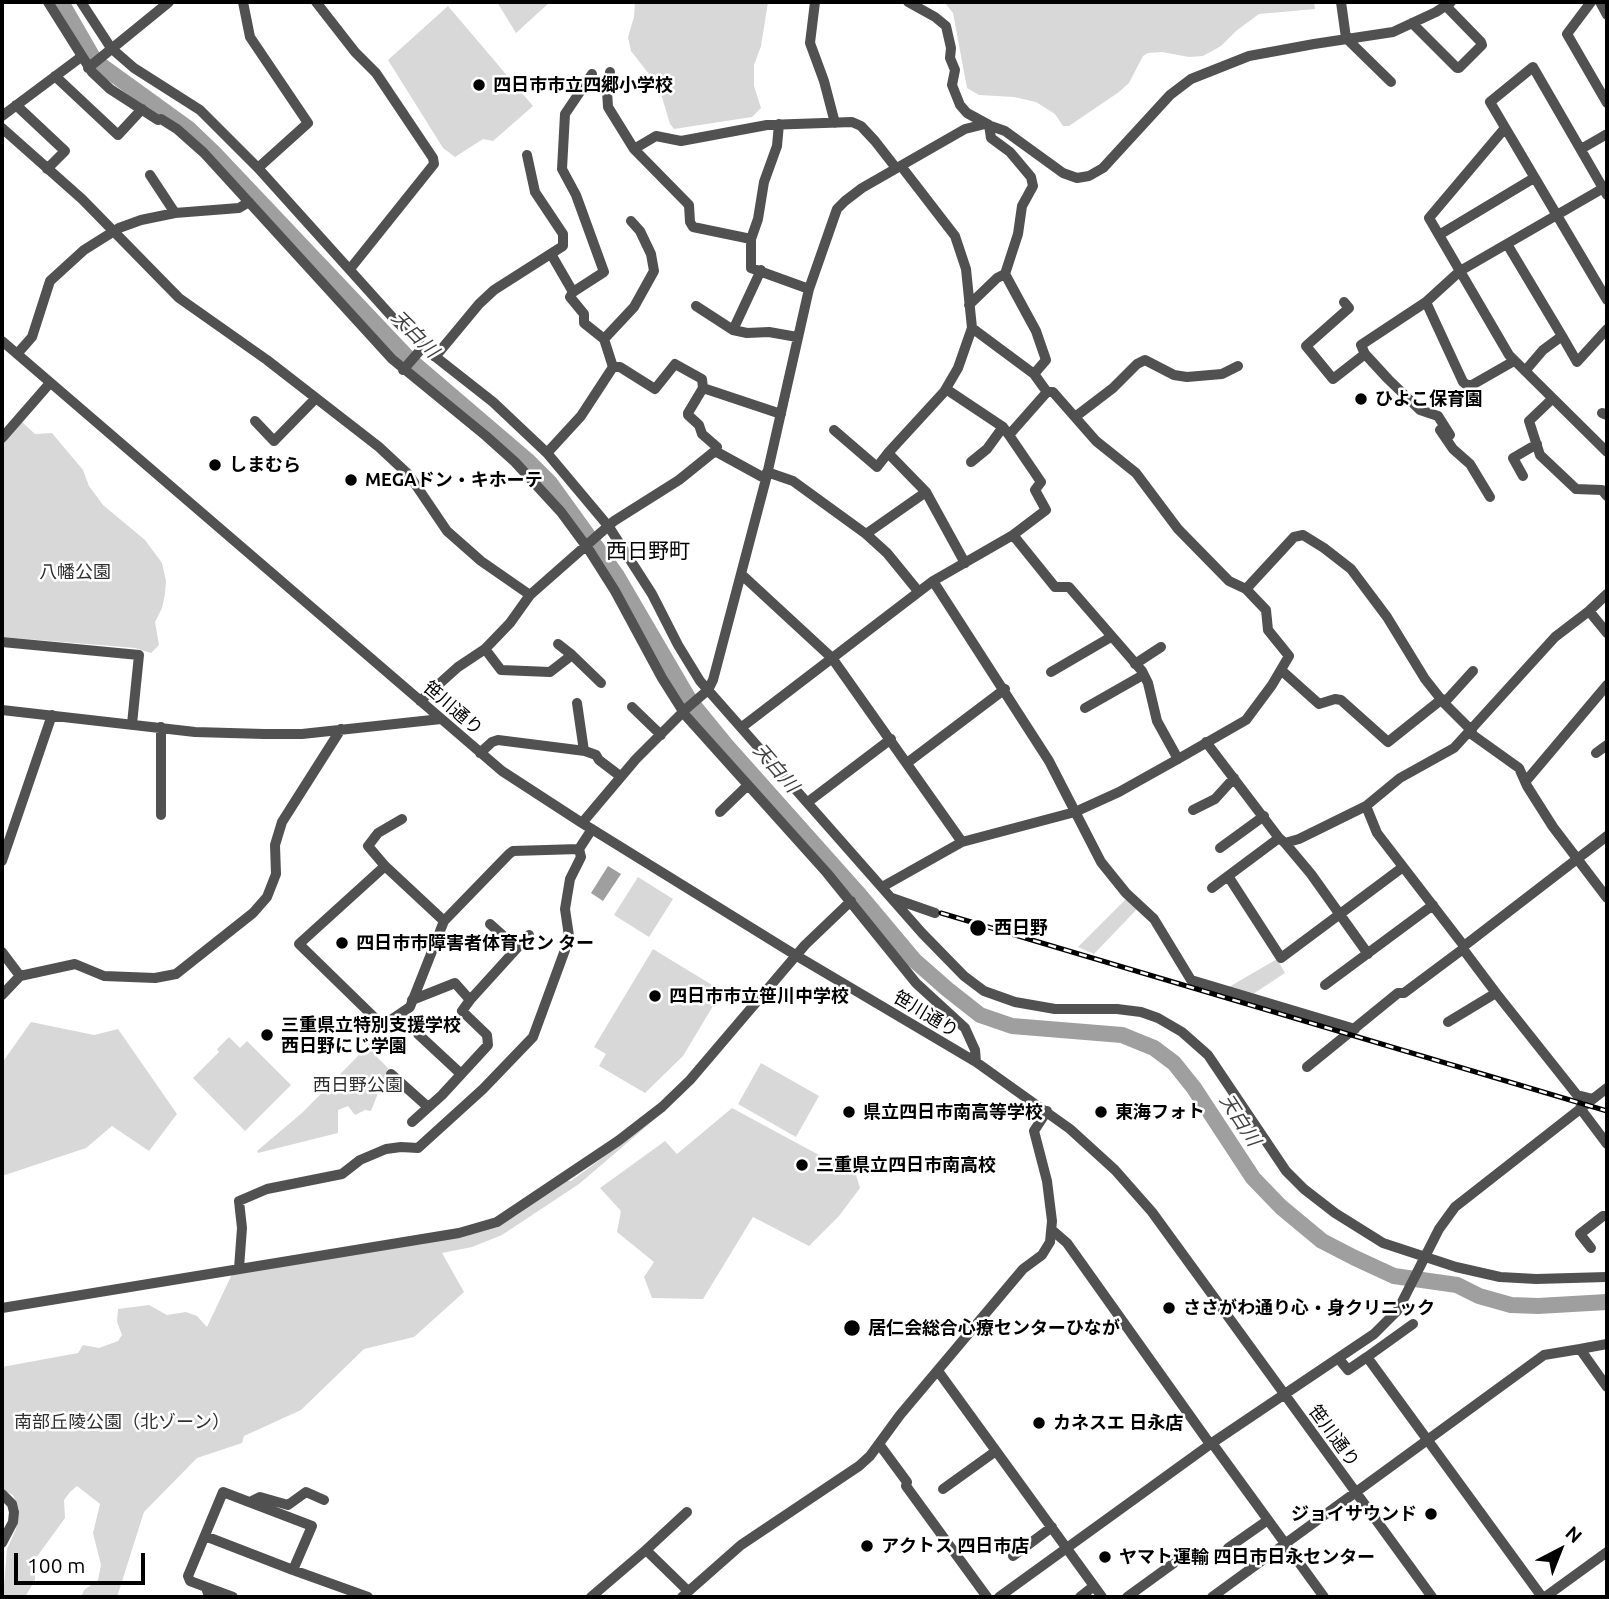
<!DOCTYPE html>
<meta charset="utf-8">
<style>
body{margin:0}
#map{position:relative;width:1609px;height:1599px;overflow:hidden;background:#fff;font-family:Ubuntu,sans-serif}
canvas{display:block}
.frame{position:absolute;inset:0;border:4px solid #000;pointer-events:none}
.north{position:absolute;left:1525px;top:1515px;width:70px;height:70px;-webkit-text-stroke:5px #fff;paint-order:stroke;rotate:42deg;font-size:19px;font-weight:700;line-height:28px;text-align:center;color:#000}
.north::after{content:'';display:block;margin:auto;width:24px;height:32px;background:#000;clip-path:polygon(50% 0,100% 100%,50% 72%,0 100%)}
.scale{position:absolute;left:14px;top:1553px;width:131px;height:32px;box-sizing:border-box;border:4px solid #000;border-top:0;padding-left:9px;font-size:21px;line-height:24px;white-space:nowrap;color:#000;-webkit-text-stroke:5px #fff;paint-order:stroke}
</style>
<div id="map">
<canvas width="1609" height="1599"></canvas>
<div class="frame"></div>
<div class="north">N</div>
<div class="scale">100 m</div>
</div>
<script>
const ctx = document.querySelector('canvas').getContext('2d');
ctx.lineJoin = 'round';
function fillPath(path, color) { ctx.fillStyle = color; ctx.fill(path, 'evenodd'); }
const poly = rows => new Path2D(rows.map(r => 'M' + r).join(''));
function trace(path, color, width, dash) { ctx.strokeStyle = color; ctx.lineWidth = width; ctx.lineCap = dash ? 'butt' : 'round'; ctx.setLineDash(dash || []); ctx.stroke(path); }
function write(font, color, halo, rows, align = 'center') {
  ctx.font = font + ' Ubuntu,"Noto Sans JP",sans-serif'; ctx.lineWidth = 5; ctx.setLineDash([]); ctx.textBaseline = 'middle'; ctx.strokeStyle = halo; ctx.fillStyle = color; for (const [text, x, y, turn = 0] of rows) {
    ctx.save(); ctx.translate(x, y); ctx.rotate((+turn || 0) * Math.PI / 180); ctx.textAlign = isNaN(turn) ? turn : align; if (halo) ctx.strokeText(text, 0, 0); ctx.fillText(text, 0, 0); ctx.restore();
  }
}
fillPath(poly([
 [497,2,550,2,516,33],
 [635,2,768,2,761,46,754,65,754,86,761,108,752,117,674,129,670,124,659,87,631,51,628,37,634,17],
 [944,2,1314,2,1315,9,1259,14,1236,31,1221,46,1203,56,1189,57,1162,52,1148,53,1143,56,1129,83,1119,92,1069,126,1063,126,1055,114,1036,102,1014,97,979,95,967,88,953,13],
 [448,6,533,106,493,141,483,139,455,157,443,148,388,60],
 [22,422,35,434,52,433,83,470,89,486,103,505,145,540,162,563,166,581,165,594,162,608,155,622,159,645,151,653,135,648,2,637,2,444],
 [638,877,673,899,649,937,614,915],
 [1126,899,1137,909,1094,954,1078,947],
 [653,949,722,991,683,1056,645,1093,599,1066,606,1054,594,1047],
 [1277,959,1285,973,1253,994,1229,987],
 [31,1022,94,1035,118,1029,177,1114,149,1151,112,1126,86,1148,2,1176,2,1063],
 [380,1028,383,1031,371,1046,376,1056,388,1068,371,1111,365,1110,355,1115,348,1106,338,1110,338,1133,258,1153,257,1151,303,1112,356,1058],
 [229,1037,240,1048,247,1041,291,1085,245,1131,193,1078,219,1052,217,1049],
 [761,1063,819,1096,796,1137,738,1104],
 [732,1108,856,1175,860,1188,839,1216,809,1246,753,1217,703,1299,652,1298,644,1277,654,1262,617,1232,621,1211,600,1188,665,1141,677,1154],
 [654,1120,579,1184,502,1235,472,1247,442,1253,464,1292,414,1337,364,1349,301,1410,244,1436,242,1443,197,1458,144,1512,117,1597,81,1597,84,1590,98,1580,101,1565,93,1533,100,1504,77,1486,70,1492,64,1500,65,1518,36,1558,35,1580,25,1597,3,1597,7,1549,16,1529,19,1509,13,1495,2,1490,2,1367,78,1353,83,1345,99,1348,118,1341,122,1335,117,1322,118,1309,149,1305,167,1315,186,1312,197,1316,207,1327,232,1274,421,1244,465,1236,498,1226,517,1215,565,1180,571,1181]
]), '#d8d8d8');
fillPath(poly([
 [608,866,621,874,603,901,591,893]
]), '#9f9f9f');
trace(poly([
 [61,2,95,61,189,129,214,153,410,360,527,460,550,483,617,576,690,701,726,745,857,892,914,960,947,989,980,1015,1012,1026,1122,1035,1154,1048,1174,1063,1194,1088,1253,1178,1281,1207,1322,1241,1355,1258,1394,1276,1457,1285,1479,1296,1511,1305,1538,1306,1607,1302]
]), '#9f9f9f', 16);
trace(poly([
 [48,2,92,72,110,89,158,120,161,119,177,129,204,153,392,359,486,436,515,462,561,512,589,550,615,591,662,678,686,716,827,873,916,983,965,1028,975,1050,976,1062],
 [81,2,111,48,134,68,200,110,258,168,394,319,423,347,493,402,547,453,609,527,652,594,678,645,700,681,922,933,964,976,984,991,1015,1002,1055,1009,1117,1009,1141,1012,1158,1018,1182,1032,1208,1055,1286,1171,1304,1189,1335,1213,1383,1243,1456,1267,1500,1277,1536,1279,1607,1277],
 [243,2,250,37,308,123,258,168],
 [316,2,355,52,376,73,433,158,434,164,350,269],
 [815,2,810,43,824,81,835,123],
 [908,2,935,17,946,26,951,48,950,58,955,70,952,85,960,105,967,113,989,125,991,138,1010,152,1031,177,1033,186,1022,206,1018,234,1005,274,1036,331,1046,360,1034,374],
 [1341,2,1346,38,1391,82],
 [1591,2,1567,34,1607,103],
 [1600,2,1607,15],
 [1412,23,1457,68,1459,68,1482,45,1481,42,1445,5],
 [88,68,169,2],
 [610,72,607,91,608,107,634,149,689,205,690,222,693,227,751,239,751,268,809,289],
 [55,76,118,135,142,109],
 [16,105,65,151,47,169],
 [2,116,81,57],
 [2,128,82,199,179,298,267,360,379,447,409,475,447,531,481,561,530,595],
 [1505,128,1429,218,1509,355,1607,452],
 [634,149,656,136,681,141,767,125,852,122,861,126,875,141,896,168],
 [1581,149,1607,134],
 [901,166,955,236,966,269,972,328,958,368,944,392,888,453,926,492,965,563],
 [150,175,175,213],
 [1607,195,1533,67,1490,102,1607,300],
 [1439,235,1534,178],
 [751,239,758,219,764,182,777,146,779,124],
 [1507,244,1562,336],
 [551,254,573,292,570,297,584,314,584,323,604,339],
 [573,292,604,272,576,195,562,169,565,114,592,74],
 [1344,302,1349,308,1306,346,1333,379,1365,354,1361,345,1426,302,1460,271,1607,186],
 [1426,302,1463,382,1467,385,1472,385,1514,361],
 [969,305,997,278,1005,274],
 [696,306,733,330,747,333,769,332,797,337],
 [733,330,761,270],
 [2,341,502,771,582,823,797,956,976,1062,1070,1129,1115,1170,1152,1212,1432,1597],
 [17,354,32,337,50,281,84,250,119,228,141,220,175,213,239,208,249,202],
 [1365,354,1388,379,1420,410,1438,416,1450,435],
 [435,357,479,304,494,290,563,246,563,234,535,192,527,155],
 [613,367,604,339,634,307,654,271,651,254,640,231,631,221],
 [403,370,423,347],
 [1525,371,1543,350,1562,336,1577,362,1607,329],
 [703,388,688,413,688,415,699,425,702,434,717,447,715,451,766,479],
 [946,389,1003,427,1009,435],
 [1552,399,1529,421,1540,455,1576,489,1602,490,1607,496],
 [1602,413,1607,415],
 [1075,417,1113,388,1137,364,1145,360,1174,375,1187,377,1222,374,1238,366],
 [255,421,274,441,316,398],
 [834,430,877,467,888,453],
 [1440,430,1453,449,1470,464,1490,497],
 [2,438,50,383],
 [547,453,581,416,613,367,620,367,655,389,675,364,702,379,703,388,781,414],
 [971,462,987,449,1003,427],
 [767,472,793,481,866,534,887,553,918,591],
 [1523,476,1513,458,1537,444],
 [866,534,926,492],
 [1013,535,1055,587,1069,587,1142,671,1148,683,1157,721,1178,759],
 [741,574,832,658,962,842],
 [933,581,1049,761,1101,862,1126,893,1154,919,1191,980,1355,1029],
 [1246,589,1294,537,1303,535,1324,548,1351,569,1387,617,1425,679,1444,703,1472,731],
 [1589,611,1607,633],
 [2,642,139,655,132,724],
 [558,644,572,655],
 [485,649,501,670,550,672,572,655,601,683],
 [1135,664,1161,647],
 [1281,670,1319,704,1335,699,1341,700,1388,742,1442,699],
 [1051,672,1111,637],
 [420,701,458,667,485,649,510,623,530,595,614,521,679,480,715,451],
 [577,703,584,751],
 [1444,703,1473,671],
 [632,707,661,735],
 [1085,708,1143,675],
 [2,710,195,732,264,734,302,734,441,719],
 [742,727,933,581,1013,535,1046,510,1035,490,1041,482,1009,435,1047,392],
 [1470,733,1519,768,1527,786,1553,827,1607,898],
 [1206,742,1279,838,1285,843,1299,839,1366,806,1400,778,1454,748,1555,637,1589,611,1607,594],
 [480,753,492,742,498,740,585,751,596,755,599,760,620,776],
 [1596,753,1607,745],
 [907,763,1005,689],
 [1526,781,1607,685],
 [808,802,891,739],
 [1366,806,1377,833,1464,946,1463,949,1496,993,1577,1095,1593,1099],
 [1193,810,1215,799,1234,778],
 [720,812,748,785],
 [161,815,161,727],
 [582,823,636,759,687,708,708,690,713,680,766,479,809,289,837,209,845,201,862,188,965,129,985,124,1005,131,1063,173,1077,178,1089,176,1103,168,1170,95,1191,79,1249,56,1314,44,1393,32,1436,12,1451,2],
 [1279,838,1228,876,1281,958,1403,867],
 [1285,843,1311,874,1368,954],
 [1220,848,1264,816],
 [2,861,52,715],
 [385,866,368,846,378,833,402,819],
 [882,887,962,842,1075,812,1119,792,1178,759,1246,720,1272,685,1289,656,1268,630,1266,610,1246,589,1229,581,1178,529,1136,473,1096,441,1053,392,1047,392,1034,374,972,328],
 [1212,888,1228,876],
 [892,898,935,913],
 [444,921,385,866,299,944,378,1021,388,1022,410,1007,444,921,509,854,513,851,579,849],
 [490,924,517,948],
 [1464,946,1607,836],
 [2,952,20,976],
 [1325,985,1433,905],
 [2,995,20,976,75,964,104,976,155,978,176,974,253,913,267,897,276,874,275,845,282,822,341,729],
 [412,1000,455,983,470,1000,529,935],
 [1448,1022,1496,993],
 [418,1034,461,1074],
 [1307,1067,1398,993,1404,993,1463,949],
 [391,1074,428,1107],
 [1580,1108,1607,1144],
 [412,1122,442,1095,488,1045,487,1035,462,1011,470,1000],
 [1052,1230,1067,1243,1210,1444],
 [1591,1248,1580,1234,1603,1216,1607,1216],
 [239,1268,242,1228,239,1201,267,1189,342,1174,360,1160,386,1149,401,1147,418,1148,483,1089,533,1037,565,950,569,936,565,909,570,879,581,857,579,849,592,829],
 [2,1308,459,1233,497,1222,618,1141,662,1107,690,1080,805,945,851,901],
 [1580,1349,1607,1344],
 [1367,1357,1413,1324],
 [1339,1359,1348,1370,1367,1357,1542,1597],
 [938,1371,1102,1597],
 [1212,1443,1324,1597],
 [879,1444,907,1482,906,1486,987,1597],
 [943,1489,996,1451],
 [2,1494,12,1504,14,1512,13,1522,2,1543],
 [250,1502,260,1497,288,1505,306,1492,324,1500],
 [687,1512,646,1550,688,1591],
 [205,1536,293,1570],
 [1228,1548,1268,1520],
 [1013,1556,1052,1527],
 [206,1587,233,1597],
 [209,1597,206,1587,190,1581,188,1576,223,1492,312,1526,293,1570,368,1597],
 [591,1597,646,1550],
 [682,1597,741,1545,859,1466,870,1456,900,1415,1023,1269,1042,1255,1050,1242,1052,1221,1047,1181,1034,1131,1047,1111],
 [999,1597,1212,1443,1374,1334,1398,1310,1439,1229,1455,1207,1607,1088],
 [1080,1597,1094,1586],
 [1127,1597,1174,1563],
 [1212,1597,1544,1355,1580,1349,1607,1387],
 [1545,1597,1607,1552]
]), '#515151', 10);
const rail = poly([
 [941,913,1607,1111]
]);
trace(rail, '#000', 5);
trace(rail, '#fff', 2.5, [8]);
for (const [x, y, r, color] of [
 [479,85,7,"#000"],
 [1361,399,7,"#000"],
 [215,465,7,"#000"],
 [351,480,7,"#000"],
 [978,928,9,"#000"],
 [342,943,7,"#000"],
 [655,996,7,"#000"],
 [267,1035,7,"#000"],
 [849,1112,7,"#000"],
 [1101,1112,7,"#000"],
 [802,1165,7,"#000"],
 [1169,1308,7,"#000"],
 [852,1328,9,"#000"],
 [1039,1423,7,"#000"],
 [1431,1514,7,"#000"],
 [867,1546,7,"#000"],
 [1105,1557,7,"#000"]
]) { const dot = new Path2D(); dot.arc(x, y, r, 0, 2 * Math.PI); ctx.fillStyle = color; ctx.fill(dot); trace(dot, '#fff', 2.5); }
write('bold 18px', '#000', '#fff', [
 ["四日市市立四郷小学校",493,85],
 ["ひよこ保育園",1375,399],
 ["しまむら",229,465],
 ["MEGAドン・キホーテ",365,480],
 ["西日野",994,928],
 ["四日市市障害者体育セン ター",356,943],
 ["四日市市立笹川中学校",669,996],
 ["三重県立特別支援学校",281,1025],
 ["西日野にじ学園",281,1046],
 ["県立四日市南高等学校",863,1112],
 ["東海フォト",1115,1112],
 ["三重県立四日市南高校",816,1165],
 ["ささがわ通り心・身クリニック",1183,1308],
 ["居仁会総合心療センターひなが",868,1328],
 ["カネスエ 日永店",1053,1423],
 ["ジョイサウンド",1417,1514,"right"],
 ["アクトス 四日市店",881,1546],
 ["ヤマト運輸 四日市日永センター",1119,1557]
], 'left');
write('18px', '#2f2f2f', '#fff', [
 ["八幡公園",75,572],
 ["西日野公園",358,1085],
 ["南部丘陵公園（北ゾーン）",122,1422]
]);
write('18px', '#000', '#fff', [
 ["笹川通り",453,708,41],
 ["笹川通り",926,1014,31],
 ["笹川通り",1334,1436,54]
]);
write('italic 19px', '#404040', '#fff', [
 ["天白川",415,334,45],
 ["天白川",776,768,49],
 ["天白川",1240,1120,57]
]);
write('21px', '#000', '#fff', [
 ["西日野町",648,551]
]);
</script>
